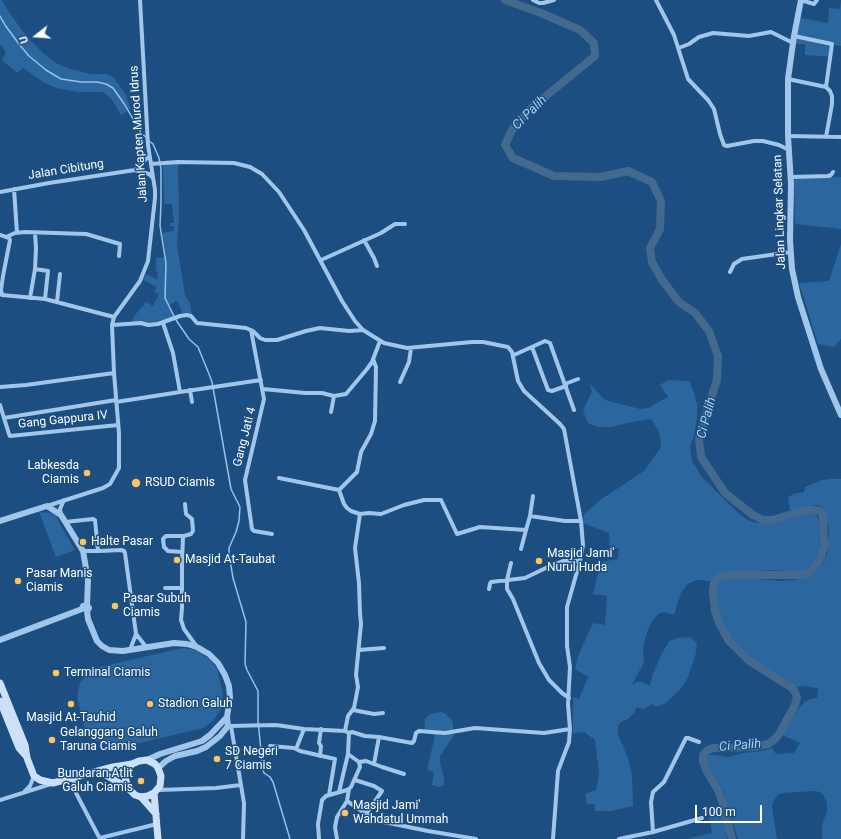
<!DOCTYPE html>
<style>
body{margin:0}
#map{position:relative;width:841px;height:839px;overflow:hidden;background:#1c4e81;font-family:Roboto,sans-serif}
canvas{display:block}
.north{position:absolute;left:16px;top:16px;width:40px;height:40px;-webkit-text-stroke:3px #1c4e81;paint-order:stroke;rotate:253deg;font-size:11px;font-weight:700;line-height:16px;text-align:center;color:#fff}
.north::after{content:'';display:block;margin:auto;width:14px;height:18px;background:#fff;clip-path:polygon(50% 0,100% 100%,50% 72%,0 100%)}
.scale{position:absolute;left:695px;top:805px;width:67px;height:18px;box-sizing:border-box;border:2px solid #fff;border-top:0;padding-left:5px;font-size:12px;line-height:14px;white-space:nowrap;color:#fff;-webkit-text-stroke:3px #1c4e81;paint-order:stroke}
</style>
<div id="map">
<canvas width="841" height="839"></canvas>
<div class="north">U</div>
<div class="scale">100 m</div>
</div>
<script>
const ctx = document.querySelector('canvas').getContext('2d');
ctx.lineJoin = 'round';
function fillPath(path, color) { ctx.fillStyle = color; ctx.fill(path, 'evenodd'); }
const poly = rows => new Path2D(rows.map(r => 'M' + r).join(''));
function trace(path, color, width, dash) { ctx.strokeStyle = color; ctx.lineWidth = width; ctx.lineCap = dash ? 'butt' : 'round'; ctx.setLineDash(dash || []); ctx.stroke(path); }
function write(font, color, halo, rows, align = 'center') {
  ctx.font = font + ' Roboto,sans-serif'; ctx.lineWidth = 3; ctx.setLineDash([]); ctx.textBaseline = 'middle'; ctx.strokeStyle = halo; ctx.fillStyle = color; for (const [text, x, y, turn = 0] of rows) {
    ctx.save(); ctx.translate(x, y); ctx.rotate((+turn || 0) * Math.PI / 180); ctx.textAlign = isNaN(turn) ? turn : align; if (halo) ctx.strokeText(text, 0, 0); ctx.fillText(text, 0, 0); ctx.restore();
  }
}
fillPath(poly([
 [0,0,2,0,8,11,28,38,44,54,56,63,70,69,90,74,106,74,113,77,125,93,131,109,121,115,111,98,102,92,78,92,56,88,43,82,23,68,17,73,2,60,6,52,0,44],
 [841,0,841,46,832,45,831,57,805,55,805,44,795,44,800,18,828,23,829,8,840,9],
 [178,162,179,219,177,245,185,295,190,304,192,315,189,313,183,314,177,301,169,305,175,317,155,323,131,323,135,315,146,302,153,306,159,294,154,292,157,287,143,280,146,274,157,279,158,272,156,271,156,258,166,257,162,233,174,231,174,226,170,226,170,223,174,223,172,204,164,204,163,163],
 [841,177,841,229,795,224,794,178],
 [841,244,841,339,834,347,818,344,799,283,829,281],
 [668,380,689,381,693,390,697,404,697,418,694,436,690,447,692,461,701,476,737,512,746,519,753,522,766,524,775,523,806,513,815,513,818,518,820,528,819,557,813,566,801,572,772,570,749,572,732,571,722,573,710,581,697,580,688,584,681,593,674,615,664,612,658,614,651,623,646,635,643,648,644,662,632,685,636,682,641,682,647,684,650,686,652,677,660,657,669,641,679,638,690,637,697,643,696,653,688,677,682,687,666,703,659,706,654,706,652,704,648,707,643,709,636,707,635,712,628,719,621,722,618,726,618,734,628,758,632,774,633,806,611,811,595,811,595,804,587,804,585,794,596,790,599,774,595,740,584,732,573,733,573,697,579,699,588,677,575,669,578,656,593,623,605,625,607,596,593,594,601,562,618,559,619,548,610,549,609,533,583,523,584,514,600,500,644,471,661,447,659,432,651,419,627,423,612,427,598,427,588,423,583,411,592,391,589,383,605,400,640,409,648,408,668,397,660,385],
 [830,479,841,479,841,839,822,839,822,825,827,811,827,803,823,794,820,792,814,791,784,793,779,794,775,799,772,805,773,813,777,839,738,839,722,788,709,769,706,757,709,755,716,755,728,757,743,753,763,751,772,748,776,754,794,753,800,743,782,735,798,709,805,702,811,699,817,698,818,688,801,686,796,688,786,680,750,659,739,648,731,638,719,617,716,592,717,584,722,580,727,578,759,579,780,581,795,580,808,576,816,571,824,562,827,554,829,530,823,507,817,505,812,505,790,512,788,497,793,494,804,492,805,487,822,480],
 [39,512,51,513,56,515,61,526,75,550,56,557],
 [182,648,197,650,208,658,217,668,223,694,221,709,213,721,203,728,119,748,106,746,95,740,85,729,77,698,80,683,88,673,100,667],
 [441,712,446,714,453,722,454,735,440,756,440,763,444,778,444,785,439,787,432,785,434,772,427,770,435,735,424,733,425,719,430,714],
 [723,813,727,839,686,839,712,833,709,817]
]), '#2c669e');
trace(poly([
 [0,16,5,25,19,44,29,56,46,70,61,79,81,82,97,82,106,84,113,88,125,105,141,133,147,138],
 [149,141,153,144,159,158,161,169,161,202,160,226,166,263,165,298,176,320,189,339,198,347,209,374,212,382,231,489,240,507,239,521,236,532,229,548,229,554,233,578,246,622,245,664,247,670,258,691,258,721,263,770,264,773,270,777,273,782,290,839]
]), '#94c2eb', 1.5);
trace(poly([
 [505,0,541,13,580,30,594,43,595,56,530,109,512,130,505,145,513,158,554,176,601,177,628,171,652,182,661,201,660,229,650,248,652,262,662,280,679,302,695,313,709,331,718,356,717,380,707,411,699,439,701,457,725,493,753,515,763,520,772,520,809,509,820,511,823,517,824,545,821,558,814,568,808,573,800,575,727,575,719,577,714,583,713,592,715,611,719,623,729,641,748,660,791,687,795,692,797,698,795,705,779,734,775,739,768,744,753,747,713,748,708,750,703,755,703,761,706,770,718,790,723,804,732,839]
]), '#44698e', 8);
trace(poly([
 [533,0,539,3,543,3,554,0],
 [656,0,674,35,688,79,708,100,714,109,720,134,724,145,727,146,754,141,763,141,779,145,789,150],
 [801,0,814,4,817,0],
 [679,48,689,44,699,37,713,33,749,36,771,32,793,43],
 [788,79,826,87,832,44,794,36],
 [788,136,841,137],
 [826,137,832,104,832,96,830,91,826,87],
 [151,164,178,162,234,163,250,167,262,174,279,192,304,230,342,301,355,321,363,330,384,343,407,348,472,342,483,342,508,347,512,352,518,381,524,391,560,424,564,429,581,521,583,545,580,561,567,607,567,646,570,667,568,704,570,729,569,742,558,771,553,839],
 [135,170,149,156],
 [791,177,828,176,831,175,833,172],
 [14,189,17,233],
 [0,192,49,183,135,170,149,174,153,178],
 [0,235,9,238,10,240,3,276,1,290,2,295,45,299,114,317],
 [6,237,15,233,25,232,86,234,120,244,119,256],
 [364,240,374,258,377,266],
 [321,260,381,233,395,224,405,224],
 [35,269,48,271,45,299],
 [730,272,734,264,742,259,791,252],
 [30,298,35,269,36,248,35,233],
 [57,302,60,274],
 [112,325,141,323,148,325,158,324,180,316,187,315,191,316,197,323,246,328,253,331,260,338,265,340,277,340,306,331,320,328,349,331,363,330],
 [251,330,264,399,245,480,252,529,254,531,272,534],
 [532,347,548,390,552,391,566,386],
 [514,355,545,341,550,343,574,410],
 [400,382,409,362,411,348],
 [565,384,578,379],
 [0,387,26,385,114,373],
 [263,389,305,393,322,393,334,396],
 [190,390,192,402],
 [180,392,261,380],
 [116,402,180,392,173,353,163,323],
 [0,405,9,434,10,436,118,425],
 [331,412,334,396,346,394,367,369,372,362,380,341],
 [4,418,116,400],
 [279,478,339,490,344,504,347,508,351,511,360,514,369,513,381,514,404,505,424,500,441,500,457,534,480,527,526,530,530,516,565,521,581,521],
 [339,490,357,472,361,452,371,434,375,421,376,367,373,359],
 [185,504,186,514,192,519,193,531,191,534,184,536,183,537,182,563,182,608,181,620,184,629,197,647],
 [47,506,103,488,110,484,119,468,119,433,114,373,112,325,114,317,140,281,148,261,155,198,155,190,148,145,140,0],
 [61,515,60,509,64,500],
 [530,516,533,496],
 [65,522,93,519,95,520,98,551],
 [521,549,526,530],
 [83,551,100,551,121,550,124,551,125,553,136,634,130,650],
 [182,552,168,551,164,547,163,539,166,536,184,536],
 [511,563,507,580,507,589,513,599,539,663,549,680,562,693,569,698],
 [165,588,182,588],
 [489,589,490,584,491,582,525,578,550,566,563,561,580,561],
 [136,634,147,648],
 [359,650,384,648],
 [353,710,374,714,383,713],
 [228,726,276,725,304,729,345,731,349,733,348,754,359,762,360,767,351,787,347,790,326,796,322,800,318,824,319,839],
 [231,726,244,803,243,839],
 [345,731,348,716,354,708,358,687,356,675,361,624,360,613,359,583,355,548,360,514],
 [349,733,352,732,365,736,379,737,412,743,414,741,416,733,419,731,445,733,475,728,544,733,570,729],
 [270,746,294,748,300,751,335,759,329,795],
 [296,749,304,729],
 [320,756,321,746,319,743,321,729],
 [359,762,366,761,382,767,404,774],
 [374,764,379,737],
 [73,778,76,793,100,839],
 [355,780,374,786,382,791,366,814],
 [349,789,347,801,366,814,379,821,428,831,476,839],
 [158,790,216,788,241,785],
 [25,791,30,786,34,776],
 [339,792,348,754],
 [0,800,51,784],
 [653,832,702,818],
 [100,838,157,824],
 [337,839,335,827,337,817,347,801],
 [619,839,653,832,651,802,653,792,664,782,686,738,688,738,699,742]
]), '#a1c6e9', 4);
trace(poly([
 [801,0,794,36,788,79,788,136,791,184,790,240,792,269,798,297,821,369,841,415],
 [0,521,47,506,61,515,83,551,88,580,87,605,89,608,87,611,88,619,97,641,102,646,109,650,123,651,174,643,187,644,197,647,209,654,218,663,225,675,229,686,230,697,227,717,228,726,220,736,206,747,197,751,175,756,166,761,158,768],
 [0,640,82,609,83,606,87,605],
 [147,760,160,754,202,741,210,735,227,717]
]), '#a1c6e9', 6);
trace(poly([
 [0,683,25,745,27,758,34,776,40,780,53,783,113,767,132,764,139,761,147,760,155,764,158,768,161,776,160,786,154,793,148,796,141,797,135,795,128,788,125,777,127,770,132,764],
 [0,701,19,748,27,757],
 [99,771,128,788],
 [154,793,158,839],
 [141,797,156,814]
]), '#cce1f7', 7);
for (const [x, y, r, color] of [
 [87,473,4,"#fac45f"],
 [136,483,5,"#fac45f"],
 [83,542,4,"#fac45f"],
 [177,560,4,"#fac45f"],
 [539,561,4,"#fac45f"],
 [18,581,4,"#fac45f"],
 [115,606,4,"#fac45f"],
 [56,673,4,"#fac45f"],
 [71,704,4,"#fac45f"],
 [150,704,4,"#fac45f"],
 [52,740,4,"#fac45f"],
 [217,759,4,"#fac45f"],
 [141,781,4,"#fac45f"],
 [345,813,4,"#fac45f"]
]) { const dot = new Path2D(); dot.arc(x, y, r, 0, 2 * Math.PI); ctx.fillStyle = color; ctx.fill(dot); trace(dot, '#1c4e81', 1.5); }
write('12px', '#fff', '#1c4e81', [
 ["Jalan Kapten Murod Idrus",139,134,-94],
 ["Jalan Cibitung",66,170,-9],
 ["Jalan Lingkar Selatan",780,212,-92],
 ["Gang Gappura IV",63,420,-6],
 ["Gang Jati 4",245,437,-76]
]);
write('12px', '#fff', '#1c4e81', [
 ["Labkesda",79,466,"right"],
 ["Ciamis",79,480,"right"],
 ["RSUD Ciamis",145,483],
 ["Halte Pasar",91,542],
 ["Masjid Jami'",547,554],
 ["Nurul Huda",547,568],
 ["Masjid At-Taubat",185,560],
 ["Pasar Manis",26,574],
 ["Ciamis",26,588],
 ["Pasar Subuh",123,599],
 ["Ciamis",123,613],
 ["Terminal Ciamis",64,673],
 ["Stadion Galuh",158,704],
 ["Masjid At-Tauhid",71,718,"center"],
 ["Gelanggang Galuh",60,733],
 ["Taruna Ciamis",60,747],
 ["SD Negeri",225,752],
 ["7 Ciamis",225,766],
 ["Bundaran Atlit",133,774,"right"],
 ["Galuh Ciamis",133,788,"right"],
 ["Masjid Jami'",353,806],
 ["Wahdatul Ummah",353,820]
], 'left');
write('italic 13px', '#acd0f1', '#1c4e81', [
 ["Ci Palih",530,113,-45],
 ["Ci Palih",707,418,-75],
 ["Ci Palih",740,746,-5]
]);
</script>
